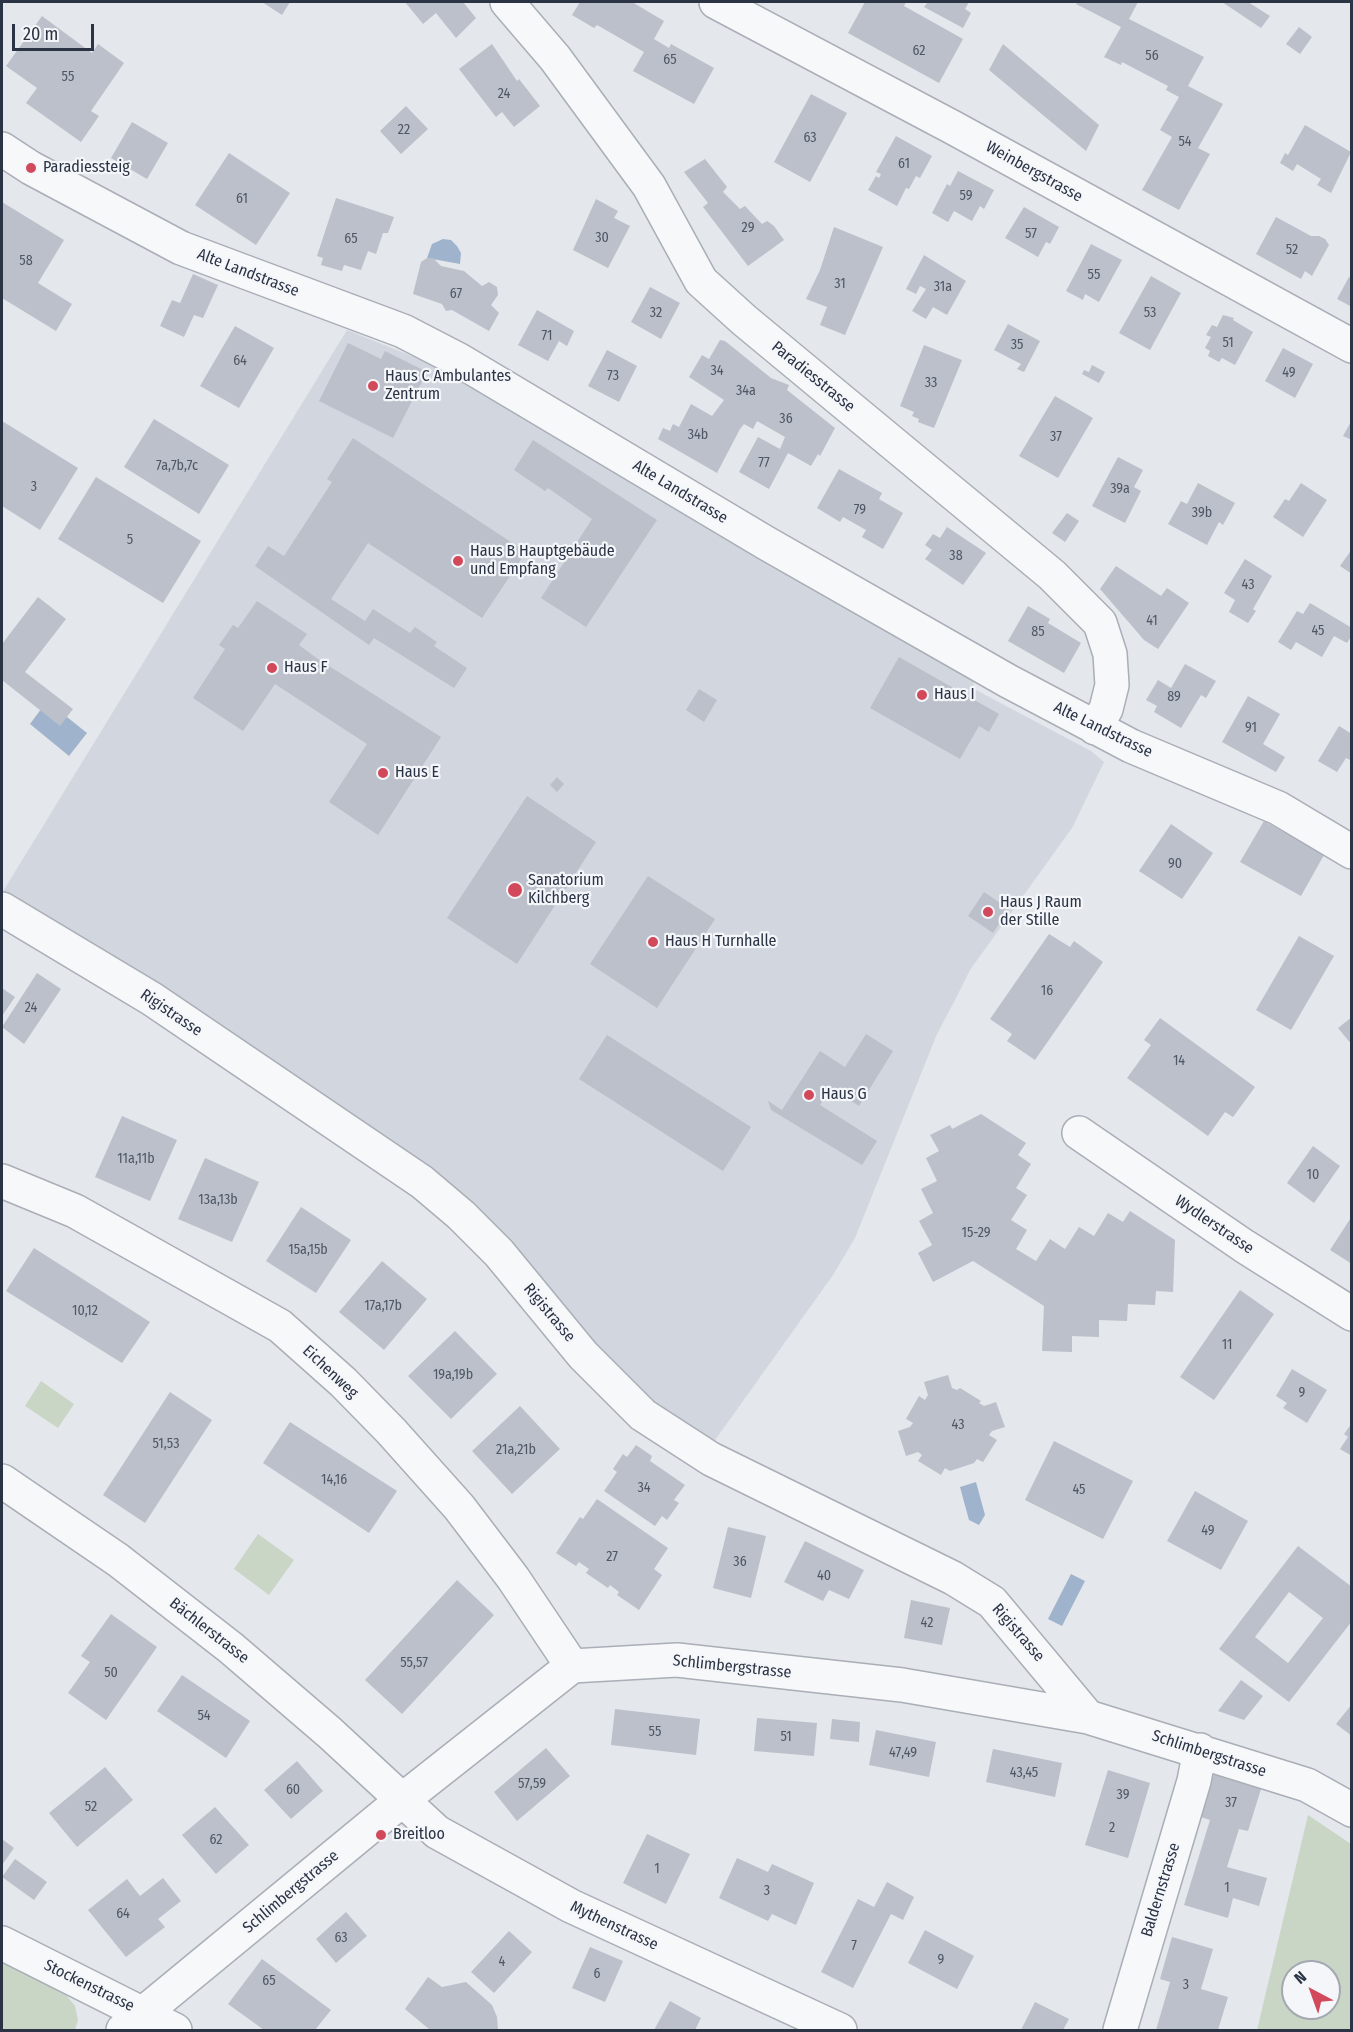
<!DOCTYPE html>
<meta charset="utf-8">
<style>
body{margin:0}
#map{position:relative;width:1353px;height:2032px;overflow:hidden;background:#e4e7ec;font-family:"Fira Sans Condensed",sans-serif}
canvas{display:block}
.frame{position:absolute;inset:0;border:3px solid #2b3445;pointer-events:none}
.north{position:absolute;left:1281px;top:1960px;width:60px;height:60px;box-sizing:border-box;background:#f4f6f9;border:2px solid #a4a8b1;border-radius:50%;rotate:319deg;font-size:16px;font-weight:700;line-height:24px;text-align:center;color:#2b3445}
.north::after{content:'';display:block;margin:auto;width:21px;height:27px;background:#d1495b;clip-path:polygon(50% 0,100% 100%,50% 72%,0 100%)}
.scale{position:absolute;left:12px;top:24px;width:82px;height:27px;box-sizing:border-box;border:3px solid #2b3445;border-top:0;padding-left:8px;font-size:18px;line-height:21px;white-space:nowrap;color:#2b3445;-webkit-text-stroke:4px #f4f6f9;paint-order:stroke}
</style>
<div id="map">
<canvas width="1353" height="2032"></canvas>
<div class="frame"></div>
<div class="north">N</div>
<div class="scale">20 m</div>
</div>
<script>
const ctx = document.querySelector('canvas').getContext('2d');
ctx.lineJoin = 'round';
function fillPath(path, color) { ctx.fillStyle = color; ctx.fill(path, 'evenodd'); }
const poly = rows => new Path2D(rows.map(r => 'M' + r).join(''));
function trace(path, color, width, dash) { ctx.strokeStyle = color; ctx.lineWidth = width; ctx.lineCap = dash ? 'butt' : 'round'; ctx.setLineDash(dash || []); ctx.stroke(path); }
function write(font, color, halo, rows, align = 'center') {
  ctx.font = font + ' "Fira Sans Condensed",sans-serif'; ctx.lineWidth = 4.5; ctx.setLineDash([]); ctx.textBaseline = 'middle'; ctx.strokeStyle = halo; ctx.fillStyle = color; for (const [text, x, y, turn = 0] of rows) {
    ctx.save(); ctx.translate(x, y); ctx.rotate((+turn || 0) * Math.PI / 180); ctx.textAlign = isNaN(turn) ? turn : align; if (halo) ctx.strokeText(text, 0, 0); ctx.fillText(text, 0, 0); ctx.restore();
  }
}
fillPath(poly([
 [347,330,419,359,424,354,973,676,974,689,1091,751,1104,762,1072,828,970,970,955,1000,937,1034,855,1238,833,1275,708,1450,687,1438,537,1286,2,893]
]), '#d2d6de');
fillPath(poly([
 [41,1381,74,1404,58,1428,25,1406],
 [258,1534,294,1560,269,1595,234,1569],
 [1308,1815,1351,1844,1351,2030,1257,2030],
 [1293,1972,1329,1972,1329,2008,1293,2008],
 [2,1960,67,1996,75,2006,78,2020,75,2030,2,2030]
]), '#c9d6c5');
fillPath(poly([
 [443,239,451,240,457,246,461,253,460,264,427,258,432,244],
 [47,701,87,733,69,756,30,724],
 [976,1482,985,1515,979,1525,969,1520,960,1487],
 [1071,1574,1085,1581,1062,1626,1048,1619]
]), '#9fb4cc');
fillPath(poly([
 [262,2,290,2,282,15],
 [405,2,463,2,476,18,456,38,436,13,423,24],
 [580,2,632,2,664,21,654,39,669,48,671,44,714,68,694,104,633,71,644,52,597,25,594,28,572,15],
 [865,2,906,2,904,6,963,39,939,83,848,33],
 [928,2,969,2,965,9,971,13,963,28,924,7],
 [1078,2,1138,2,1129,19,1204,57,1188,86,1223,104,1198,148,1210,154,1179,210,1142,190,1172,137,1160,130,1179,97,1166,90,1168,86,1122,62,1121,65,1104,57,1121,27,1076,4],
 [1222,2,1248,2,1270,16,1261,28],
 [42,16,92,53,98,44,124,63,91,111,99,116,81,142,26,103,37,88,6,66],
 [1299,27,1312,37,1300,54,1286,44],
 [492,44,517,81,519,79,540,106,514,127,502,112,496,117,459,69],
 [1003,44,1099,125,1086,151,989,70],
 [811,94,847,113,810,182,774,162],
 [406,106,428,129,401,154,380,131],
 [132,122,168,143,147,179,111,158],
 [1305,125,1351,152,1331,193,1317,185,1321,179,1297,164,1293,171,1280,163,1285,153,1288,155],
 [896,136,932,156,920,178,916,176,909,189,906,188,897,206,868,190,876,176,879,178,881,174,876,172],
 [229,153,290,193,256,245,195,205],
 [705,159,727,187,723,192,740,209,745,206,762,224,767,221,774,226,784,240,748,266,703,207,708,203,684,172],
 [958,171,994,190,984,209,980,206,972,221,954,211,948,222,932,213,947,184,950,186],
 [336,198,394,217,388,233,383,233,376,254,368,251,361,270,344,265,342,271,321,265,323,258,317,256],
 [596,199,618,211,614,218,630,226,608,268,573,250],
 [2,202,64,240,38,283,72,304,56,331,2,298],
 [1024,207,1059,227,1050,244,1046,242,1038,257,1005,238],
 [1276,217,1311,236,1319,236,1325,239,1329,245,1312,276,1305,271,1301,279,1256,254],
 [834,227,883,247,845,335,820,325,827,307,806,299,820,270],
 [1091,244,1122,260,1099,302,1085,294,1083,300,1066,291],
 [924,255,966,281,947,315,933,307,926,319,912,311,926,289,920,286,916,294,906,289],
 [433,258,441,266,464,271,482,286,489,282,497,287,498,295,491,305,499,313,489,331,452,310,446,311,442,304,413,294,421,262,427,258],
 [193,274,218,285,203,318,194,315,184,337,160,326,172,300,180,303],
 [1151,276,1181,293,1150,350,1119,333],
 [1349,277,1352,278,1352,307,1337,299],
 [650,287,680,303,661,339,631,322],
 [537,310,574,331,567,346,559,341,548,361,518,345],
 [1223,315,1234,318,1233,320,1253,332,1235,365,1222,358,1219,362,1208,356,1210,351,1205,348,1211,337,1206,335,1212,325,1217,327],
 [1008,324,1040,341,1024,372,1017,369,1021,364,994,350],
 [235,326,274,348,239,408,200,386],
 [720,340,725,341,771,378,789,385,787,390,835,428,820,456,818,454,811,466,788,453,769,489,739,472,758,437,780,449,785,437,757,421,753,429,744,424,740,429,717,473,658,439,663,428,670,431,673,424,679,427,691,404,712,416,724,400,689,377,702,355,709,359],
 [348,343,381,359,385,351,427,372,393,438,319,401],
 [924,345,962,360,934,428,918,422,919,419,912,416,914,412,900,406],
 [1283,348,1313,364,1295,398,1265,381],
 [607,350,637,366,619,402,588,386],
 [1092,365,1105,372,1099,383,1082,374,1084,370,1089,372],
 [1055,396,1093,418,1058,478,1019,456],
 [154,419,229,465,199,514,124,467],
 [1352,420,1352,440,1343,436],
 [2,421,78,468,40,530,2,506],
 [353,438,526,552,482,618,368,543,331,599,365,621,373,609,410,633,415,627,437,642,434,646,467,668,454,688,374,638,369,645,255,566,268,546,284,556,332,482,327,479],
 [533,440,657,520,586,627,541,598,592,519,548,488,545,491,514,470],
 [1118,457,1143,470,1134,487,1141,491,1125,523,1092,506],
 [839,469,882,493,879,499,903,513,883,549,862,537,866,530,843,517,840,522,817,508],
 [96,477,201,541,163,603,58,539],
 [1198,483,1235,503,1223,525,1219,522,1207,545,1168,524,1181,501,1187,504],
 [1301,483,1327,500,1303,537,1273,517,1285,499,1289,501],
 [1067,513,1079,521,1065,542,1052,533],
 [947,527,986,553,963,585,925,559,932,550,925,545,933,534,940,538],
 [1352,549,1352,574,1340,566],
 [1245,559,1272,576,1253,609,1256,611,1248,623,1229,612,1235,600,1224,593],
 [1116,566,1161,596,1167,588,1189,603,1158,649,1144,640,1100,589],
 [38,597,66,619,25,672,73,709,60,726,2,680,2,644],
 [257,601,307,634,299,645,318,659,441,737,378,835,329,802,367,744,275,684,243,731,193,698,225,649,219,645,233,625,238,628],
 [1310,603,1352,628,1352,635,1347,643,1334,636,1322,657,1296,642,1291,650,1278,642,1297,611,1303,614],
 [1028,606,1050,619,1048,623,1081,643,1064,673,1008,641],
 [899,657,999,714,989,732,979,726,960,759,870,708],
 [1185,664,1216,681,1206,698,1201,695,1181,728,1154,712,1157,706,1146,700,1158,680,1171,688],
 [699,689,717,700,704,722,686,710],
 [1248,696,1280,714,1263,744,1285,757,1276,772,1222,742],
 [1339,726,1352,734,1352,761,1346,758,1337,772,1318,761],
 [557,777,564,784,557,792,550,785],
 [527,796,596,842,517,964,447,918],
 [1264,821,1324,855,1301,896,1240,862],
 [1171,824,1213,853,1182,899,1139,871],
 [648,876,715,919,657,1008,590,964],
 [984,892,1009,909,993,933,968,916],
 [1049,934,1070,947,1074,941,1103,962,1035,1060,1007,1041,1012,1034,990,1019],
 [1299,936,1334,956,1291,1030,1256,1010],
 [37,973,61,989,24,1044,2,1027],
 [2,988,15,997,2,1016],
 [1352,1017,1352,1045,1338,1028],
 [1160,1018,1255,1087,1233,1117,1225,1112,1208,1136,1127,1078,1151,1045,1144,1040],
 [866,1034,893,1051,859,1106,831,1088,820,1105,877,1141,862,1165,771,1110,768,1101,782,1110,820,1051,845,1067],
 [607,1035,751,1127,723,1171,579,1079],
 [981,1114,1026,1143,1018,1155,1031,1164,1016,1188,1027,1195,1011,1220,1027,1230,1016,1249,1036,1261,1050,1239,1065,1249,1079,1227,1094,1236,1108,1213,1123,1222,1130,1211,1175,1240,1173,1292,1156,1291,1155,1305,1128,1304,1127,1321,1099,1320,1099,1337,1072,1336,1072,1352,1042,1351,1044,1306,973,1261,933,1282,918,1253,932,1245,919,1221,933,1213,921,1189,937,1181,926,1158,939,1151,930,1135,950,1125,952,1129],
 [122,1116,177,1140,150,1201,95,1177],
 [1313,1146,1340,1166,1314,1203,1287,1183],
 [205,1158,259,1182,232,1242,178,1219],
 [301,1207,351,1240,316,1293,266,1261],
 [1352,1216,1352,1264,1330,1250],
 [34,1248,150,1322,122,1363,6,1291],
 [382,1261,427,1299,384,1350,339,1312],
 [1240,1290,1274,1314,1214,1400,1180,1377],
 [455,1331,497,1374,451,1419,408,1376],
 [1292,1369,1327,1390,1307,1423,1283,1408,1287,1403,1276,1396],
 [948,1375,952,1388,957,1390,960,1388,981,1401,979,1403,984,1406,996,1402,1005,1427,992,1431,989,1435,997,1440,983,1462,977,1459,974,1463,950,1471,945,1468,941,1475,918,1461,922,1455,918,1452,906,1456,898,1431,910,1427,913,1423,906,1419,919,1396,925,1400,928,1395,924,1382],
 [170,1392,212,1420,145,1523,103,1495],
 [520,1406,560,1449,512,1494,472,1451],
 [290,1422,397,1491,369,1533,263,1463],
 [1352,1423,1352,1456,1340,1449,1348,1437,1344,1434],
 [1054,1441,1133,1481,1103,1539,1025,1500],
 [636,1445,652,1456,650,1461,685,1485,674,1500,679,1503,667,1520,662,1516,655,1526,604,1491,617,1472,613,1469,623,1454,627,1457],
 [1195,1491,1248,1521,1221,1570,1167,1541],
 [597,1499,668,1548,654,1569,662,1575,639,1610,617,1595,619,1592,610,1585,608,1588,586,1573,589,1569,579,1562,576,1566,556,1553,580,1517,583,1519],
 [728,1527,766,1536,751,1598,713,1588],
 [805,1541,864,1570,849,1599,829,1590,823,1601,784,1582],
 [1298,1546,1352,1587,1352,1621,1289,1702,1219,1649],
 [1289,1592,1323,1618,1288,1663,1255,1637],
 [457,1580,494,1615,402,1714,365,1680],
 [911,1600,950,1608,942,1645,904,1638],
 [111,1614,157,1647,106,1720,68,1693,90,1662,81,1656],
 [182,1675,250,1721,226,1758,157,1711],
 [1241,1680,1263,1696,1244,1720,1218,1711],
 [1352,1704,1352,1736,1336,1724],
 [615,1709,700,1719,696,1755,611,1745],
 [757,1718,817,1723,814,1756,754,1751],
 [832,1719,860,1722,859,1742,830,1739],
 [876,1730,936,1742,929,1777,869,1765],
 [546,1748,570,1776,517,1821,494,1792],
 [993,1749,1062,1763,1055,1797,986,1782],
 [297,1761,323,1791,291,1819,264,1790],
 [105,1767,133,1800,77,1847,49,1813],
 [1108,1770,1150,1783,1128,1858,1085,1845],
 [1214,1774,1261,1789,1248,1831,1239,1829,1227,1867,1267,1878,1259,1906,1233,1898,1228,1918,1184,1905,1210,1820,1201,1817],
 [215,1807,249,1845,216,1874,182,1835],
 [647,1834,690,1854,666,1904,623,1883],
 [2,1839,14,1848,2,1865],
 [737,1858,768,1872,772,1864,814,1883,796,1925,772,1914,768,1921,719,1898],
 [15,1859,47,1882,34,1900,2,1877],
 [163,1878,181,1901,158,1919,165,1927,126,1957,88,1910,127,1879,140,1896],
 [887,1882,914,1897,903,1920,891,1914,853,1988,821,1972,858,1899,874,1907],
 [346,1912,367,1936,336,1963,316,1939],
 [925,1930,974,1956,957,1989,908,1963],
 [509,1931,532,1952,494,1993,471,1972],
 [1172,1937,1213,1949,1201,1989,1228,1997,1218,2030,1156,2030,1170,1982,1160,1979],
 [590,1947,623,1961,605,2002,572,1988],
 [262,1959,331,2010,315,2030,264,2030,228,2004],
 [428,1977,442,1987,466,1982,492,2005,497,2017,498,2030,430,2030,405,2009],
 [670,2001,701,2018,695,2030,654,2030],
 [1035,2002,1069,2019,1063,2030,1021,2030]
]), '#bbc0ca');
const minor = poly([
 [507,2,555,58,649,186,701,281,744,320,1052,575,1100,623,1110,654,1112,685,1106,709,1095,728],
 [716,2,952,127,1352,346],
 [2,149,31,168,181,248,403,331,459,360,766,543,1008,681,1131,746,1278,808,1352,852],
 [2,909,152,999,422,1182,461,1215,499,1253,583,1355,643,1415,711,1459,953,1578,992,1602,1088,1717],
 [1079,1133,1244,1246,1352,1314],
 [2,1181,75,1211,280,1326,343,1382,391,1431,459,1507,513,1578,572,1666],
 [2,1481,118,1560,231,1648,330,1733,437,1832,571,1906,840,2030],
 [2,1943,175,2030],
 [123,2030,401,1801,572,1666,677,1660,902,1685,1088,1717,1307,1785,1352,1810],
 [1120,2030,1194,1781,1200,1750]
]);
trace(minor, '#a9aeb7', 36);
trace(minor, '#f7f8fa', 33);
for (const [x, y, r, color] of [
 [31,168,6,"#d1495b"],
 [373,386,6,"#d1495b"],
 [458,561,6,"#d1495b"],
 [272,668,6,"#d1495b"],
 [922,695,6,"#d1495b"],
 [383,773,6,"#d1495b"],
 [515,890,8,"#d1495b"],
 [988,912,6,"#d1495b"],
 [653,942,6,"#d1495b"],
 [809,1095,6,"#d1495b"],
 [381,1835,6,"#d1495b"]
]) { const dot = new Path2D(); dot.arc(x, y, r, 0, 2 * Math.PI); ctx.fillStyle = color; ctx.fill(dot); trace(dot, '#f4f6f9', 2); }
write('14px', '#4f5766', null, [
 ["62",919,51],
 ["56",1152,56],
 ["65",670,60],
 ["55",68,77],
 ["24",504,94],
 ["22",404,130],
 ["63",810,138],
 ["54",1185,142],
 ["61",904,164],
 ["59",966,196],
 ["61",242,199],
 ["29",748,228],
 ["57",1031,234],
 ["30",602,238],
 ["65",351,239],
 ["52",1292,250],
 ["58",26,261],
 ["55",1094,275],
 ["31",840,284],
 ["31a",943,287],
 ["67",456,294],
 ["32",656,313],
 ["53",1150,313],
 ["71",547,336],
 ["51",1228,343],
 ["35",1017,345],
 ["64",240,361],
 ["34",717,371],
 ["49",1289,373],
 ["73",613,376],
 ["33",931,383],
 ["34a",746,391],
 ["36",786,419],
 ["34b",698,435],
 ["37",1056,437],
 ["77",764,463],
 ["7a,7b,7c",177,466],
 ["3",34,487],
 ["39a",1120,489],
 ["79",860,510],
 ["39b",1202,513],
 ["5",130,540],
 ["38",956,556],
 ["43",1248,585],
 ["41",1152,621],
 ["45",1318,631],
 ["85",1038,632],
 ["89",1174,697],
 ["91",1251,728],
 ["90",1175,864],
 ["16",1047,991],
 ["24",31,1008],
 ["14",1179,1061],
 ["11a,11b",136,1159],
 ["10",1313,1175],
 ["13a,13b",218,1200],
 ["15-29",976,1233],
 ["15a,15b",308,1250],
 ["17a,17b",383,1306],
 ["10,12",85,1311],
 ["11",1227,1345],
 ["19a,19b",453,1375],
 ["9",1302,1393],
 ["43",958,1425],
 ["51,53",166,1444],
 ["21a,21b",516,1450],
 ["14,16",334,1480],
 ["34",644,1488],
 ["45",1079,1490],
 ["49",1208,1531],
 ["27",612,1557],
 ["36",740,1562],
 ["40",824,1576],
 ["42",927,1623],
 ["55,57",414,1663],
 ["50",111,1673],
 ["54",204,1716],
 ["55",655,1732],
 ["51",786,1737],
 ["47,49",903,1753],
 ["43,45",1024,1773],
 ["57,59",532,1784],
 ["60",293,1790],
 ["39",1123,1795],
 ["37",1231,1803],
 ["52",91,1807],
 ["2",1112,1828],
 ["62",216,1840],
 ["1",657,1869],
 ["1",1227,1888],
 ["3",767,1891],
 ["64",123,1914],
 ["63",341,1938],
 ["7",854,1946],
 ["9",941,1960],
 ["4",502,1962],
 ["6",597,1974],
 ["65",269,1981],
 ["3",1186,1985]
]);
write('16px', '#2b3445', '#f4f6f9', [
 ["Paradiessteig",43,168],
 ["Haus C Ambulantes",385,377],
 ["Zentrum",385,395],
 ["Haus B Hauptgebäude",470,552],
 ["und Empfang",470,570],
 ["Haus F",284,668],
 ["Haus I",934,695],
 ["Haus E",395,773],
 ["Sanatorium",528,881],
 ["Kilchberg",528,899],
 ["Haus J Raum",1000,903],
 ["der Stille",1000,921],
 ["Haus H Turnhalle",665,942],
 ["Haus G",821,1095],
 ["Breitloo",393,1835]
], 'left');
write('16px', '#2b3445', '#f4f6f9', [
 ["Weinbergstrasse",1034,172,29],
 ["Alte Landstrasse",248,273,21],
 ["Paradiesstrasse",813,377,39],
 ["Alte Landstrasse",680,492,31],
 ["Alte Landstrasse",1103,730,26],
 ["Rigistrasse",171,1013,34],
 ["Wydlerstrasse",1214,1225,34],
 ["Rigistrasse",549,1313,50],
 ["Eichenweg",330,1372,43],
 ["Bächlerstrasse",209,1631,38],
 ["Rigistrasse",1018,1633,49],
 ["Schlimbergstrasse",732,1667,6],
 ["Schlimbergstrasse",1209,1754,18],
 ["Baldernstrasse",1161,1890,-73],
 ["Schlimbergstrasse",291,1892,-40],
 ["Mythenstrasse",614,1926,25],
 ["Stockenstrasse",89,1986,26]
]);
</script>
